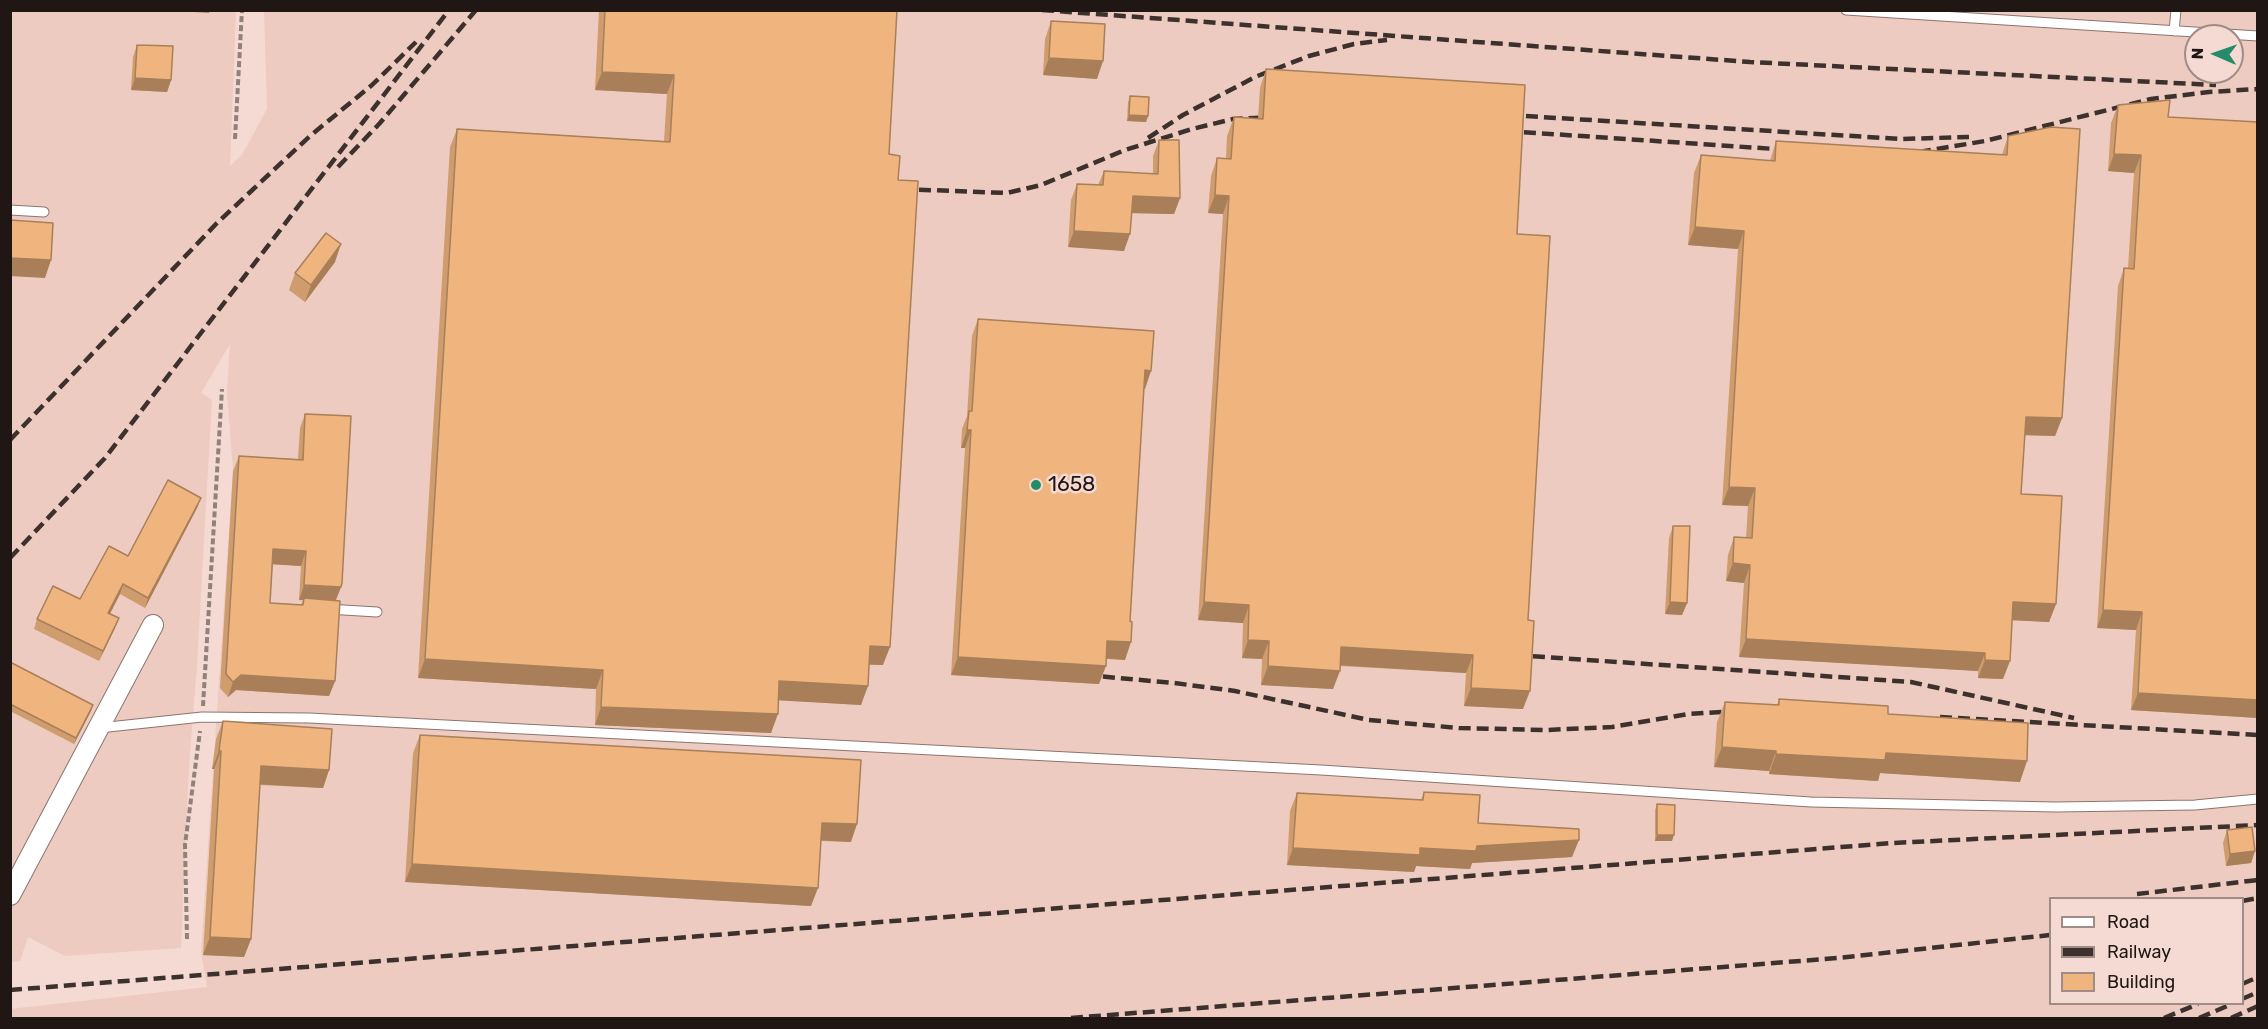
<!DOCTYPE html>
<style>
body{margin:0}
#map{position:relative;width:2268px;height:1029px;overflow:hidden;background:#f4dad2;font-family:Rubik,sans-serif}
canvas{display:block}
.frame{position:absolute;inset:0;border:12px solid #201714;pointer-events:none}
.legend{position:absolute;left:2049px;top:897px;width:195px;height:108px;box-sizing:border-box;background:#f4dad2;border:2px solid #9f8c86;margin:0;padding:8px 10px;list-style:none;font-size:18px;color:#201714}
.legend li{display:flex;align-items:center;gap:12px;height:30px}
.legend b{width:30px;border:2px solid #9f8c86}
.north{position:absolute;left:2184px;top:24px;width:60px;height:60px;box-sizing:border-box;background:#f4dad2;border:2px solid #9f8c86;border-radius:50%;rotate:272deg;font-size:16px;font-weight:700;line-height:24px;text-align:center;color:#201714}
.north::after{content:'';display:block;margin:auto;width:21px;height:27px;background:#248c68;clip-path:polygon(50% 0,100% 100%,50% 72%,0 100%)}
</style>
<div id="map">
<canvas width="2268" height="1029"></canvas>
<div class="frame"></div>
<ul class="legend">
<li><b style="height:8px;background:#fff"></b>Road</li>
<li><b style="height:8px;background:#3c312d"></b>Railway</li>
<li><b style="height:16px;background:#f0b57f"></b>Building</li>
</ul>
<div class="north">N</div>
</div>
<script>
const ctx = document.querySelector('canvas').getContext('2d');
ctx.lineJoin = 'round';
function fillPath(path, color) { ctx.fillStyle = color; ctx.fill(path, 'evenodd'); }
const poly = rows => new Path2D(rows.map(r => 'M' + r).join(''));
function trace(path, color, width, dash) { ctx.strokeStyle = color; ctx.lineWidth = width; ctx.lineCap = dash ? 'butt' : 'round'; ctx.setLineDash(dash || []); ctx.stroke(path); }
function write(font, color, halo, rows, align = 'center') {
  ctx.font = font + ' Rubik,sans-serif'; ctx.lineWidth = 5; ctx.setLineDash([]); ctx.textBaseline = 'middle'; ctx.strokeStyle = halo; ctx.fillStyle = color; for (const [text, x, y, turn = 0] of rows) {
    ctx.save(); ctx.translate(x, y); ctx.rotate((+turn || 0) * Math.PI / 180); ctx.textAlign = isNaN(turn) ? turn : align; if (halo) ctx.strokeText(text, 0, 0); ctx.fillText(text, 0, 0); ctx.restore();
  }
}
fillPath(poly([
 [11,11,236,11,230,166,242,155,267,109,264,11,2257,11,2257,1018,11,1018,10,1009,207,987,201,952,233,470,227,393,230,344,201,393,212,400,197,665,189,766,181,948,65,956,28,937,20,961,11,962],
 [2196,36,2232,36,2232,72,2196,72],
 [2050,898,2242,898,2242,1004,2050,1004]
]), '#edcbc0');
const lane = poly([
 [1846,10,2258,36],
 [2174,31,2176,10],
 [10,210,44,212],
 [327,609,377,612],
 [99,728,202,717,309,718,1321,770,1811,802,2056,807,2195,805,2258,799]
]);
const street = poly([
 [10,895,153,625]
]);
trace(lane, '#8c746d', 11);
trace(street, '#8c746d', 22);
trace(poly([
 [235,139,242,10],
 [203,706,222,389],
 [187,939,185,845,200,731]
]), '#92807a', 4, [6, 3]);
trace(lane, '#fff', 9);
trace(street, '#fff', 20);
trace(poly([
 [1042,10,1750,62,2216,85],
 [1508,115,1901,139,1969,137],
 [1506,131,1790,150],
 [1148,138,1183,115,1255,77,1309,56,1354,44,1387,40],
 [1919,152,1985,141,2151,99,2209,92,2258,89],
 [338,167,380,123,476,10],
 [901,189,1007,193,1041,185,1125,150,1192,129,1233,119,1275,117],
 [10,440,216,224,310,136,372,85,416,42],
 [10,558,105,458,449,10],
 [1515,655,1911,682,2074,718],
 [1085,675,1174,683,1235,691,1369,720,1459,728,1546,730,1612,727,1688,714,1739,711],
 [1940,717,2258,735],
 [2137,894,2258,880],
 [2242,901,2258,898],
 [2242,984,2258,977],
 [10,990,1893,843,2258,825],
 [2242,999,2258,992],
 [1071,1018,1838,958,2050,935],
 [2164,1018,2198,1004],
 [2199,1018,2232,1004],
 [2231,1018,2258,1006]
]), '#3c312d', 4.5, [12, 6]);
fillPath(poly([
 [599,10,897,10,889,154,898,180,883,665,869,665,861,705,779,700,771,733,595,725,596,689,418,678,450,147,457,129,664,141,667,94,595,90],
 [1051,21,1097,79,1043,75,1045,39],
 [137,45,171,80,167,92,131,90,133,57],
 [1266,69,1517,234,1523,709,1464,706,1466,673,1340,666,1333,689,1261,685,1262,659,1242,658,1243,623,1198,620,1223,214,1208,213,1211,176,1217,158,1226,158,1227,136,1234,117,1258,119,1260,88],
 [1130,96,1148,116,1146,122,1127,121,1128,102],
 [2118,105,2168,117,2258,122,2258,718,2131,710,2136,630,2097,628,2118,286,2124,268,2128,268,2134,173,2108,171,2111,123],
 [2008,136,2062,418,2055,436,2025,435,2021,494,2056,604,2049,622,2012,620,2003,679,1978,678,1978,671,1739,657,1744,583,1726,581,1728,555,1734,537,1746,538,1748,506,1722,505,1738,249,1688,245,1694,173,1701,155,1770,161,1776,141,2002,155],
 [1159,140,1180,198,1174,214,1132,213,1124,251,1068,247,1071,200,1077,184,1098,185,1104,171,1153,174,1153,156],
 [335,262,305,302,289,290,295,273],
 [978,319,1145,389,1144,389,1125,660,1106,659,1099,684,951,675,965,448,961,448,962,429,967,416,972,336],
 [305,414,341,587,336,600,335,681,329,696,236,690,228,697,220,688,233,471,239,456,298,459,300,428],
 [273,564,301,566,299,600,303,600,301,605,270,603],
 [201,498,197,508,145,608,120,594,110,614,115,628,99,661,34,629,37,619,80,599,128,556],
 [1673,526,1687,603,1682,615,1665,614,1669,538],
 [10,662,91,711,74,744,10,711],
 [1779,699,1888,714,2020,782,1880,773,1878,781,1769,774,1769,771,1714,767,1717,722,1725,702,1777,705],
 [223,721,329,770,323,788,260,785,251,939,244,957,203,955,214,769,212,769,216,739],
 [420,735,851,842,821,841,811,906,405,882,413,753],
 [1424,792,1478,823,1572,857,1472,863,1470,869,1416,866,1414,872,1287,865,1290,811,1297,793,1421,800],
 [1657,804,1672,841,1655,841,1655,810],
 [2227,830,2255,851,2251,863,2226,866,2223,843]
]), '#ce9c6d');
fillPath(poly([
 [164,10,210,10,209,13],
 [1049,58,1103,61,1097,79,1043,75],
 [602,72,674,75,667,94,595,90],
 [135,78,171,80,167,92,131,90],
 [1129,115,1148,116,1146,122,1127,121],
 [2114,154,2141,155,2134,173,2108,171],
 [1215,195,1229,196,1223,214,1208,213],
 [1133,196,1180,198,1174,214,1127,213],
 [1695,227,1744,231,1738,249,1688,245],
 [1074,231,1130,234,1124,251,1068,247],
 [341,244,335,262,305,302,311,285],
 [10,258,51,260,45,278,10,276],
 [1145,370,1151,371,1145,389,1138,388],
 [2026,417,2062,418,2055,436,2020,435],
 [967,430,971,430,965,448,961,448],
 [1729,487,1755,488,1748,506,1722,505],
 [201,498,197,508,145,608,148,598],
 [273,549,306,551,301,566,268,564],
 [1733,563,1750,565,1744,583,1726,581],
 [123,584,120,594,105,623,108,613],
 [304,585,341,587,335,602,299,600],
 [1204,602,1249,605,1243,623,1198,620],
 [1670,602,1687,603,1682,615,1665,614],
 [2013,602,2056,604,2049,622,2007,620],
 [2103,610,2142,612,2136,630,2097,628],
 [119,618,115,628,99,661,103,651],
 [1746,639,1985,653,1978,671,1739,657],
 [1248,640,1269,641,1262,659,1242,658],
 [1107,641,1131,642,1125,660,1101,658],
 [870,646,890,647,883,665,863,664],
 [1341,647,1473,655,1466,673,1335,665],
 [958,657,1106,666,1099,684,951,675],
 [425,659,603,670,596,689,418,678],
 [1985,660,2010,661,2003,679,1978,678],
 [1268,666,1340,671,1333,689,1261,685],
 [241,675,335,681,329,696,236,690,228,697,233,682],
 [779,681,868,686,861,705,773,700],
 [1471,688,1530,691,1523,709,1464,706],
 [2138,693,2258,700,2258,718,2131,710],
 [93,705,91,711,74,744,76,738],
 [601,707,778,714,771,733,595,725],
 [1722,747,1776,751,1769,771,1714,767],
 [219,751,221,751,214,769,212,769],
 [1886,753,2027,761,2020,782,1880,773,1878,781,1769,774,1776,754],
 [261,766,329,770,323,788,255,784],
 [822,823,857,824,851,842,815,840],
 [1657,835,1674,835,1672,841,1655,841],
 [1579,840,1572,857,1472,863,1470,869,1416,866,1414,872,1287,865,1293,848,1420,848,1477,846],
 [2255,851,2251,863,2226,866,2230,854],
 [412,864,818,888,811,906,405,882],
 [210,937,251,939,244,957,203,955]
]), '#a87f59');
const building = poly([
 [605,10,897,10,889,154,900,156,898,180,918,181,890,647,870,646,868,686,779,681,778,714,601,707,603,670,425,659,457,129,670,142,674,75,602,72,605,10],
 [1051,21,1105,24,1103,61,1049,58,1051,21],
 [137,45,173,46,171,80,135,78,137,45],
 [1266,69,1525,85,1517,234,1550,236,1528,620,1534,621,1530,691,1471,688,1473,655,1341,647,1340,671,1268,666,1269,641,1248,640,1249,605,1204,602,1229,196,1215,195,1217,158,1231,159,1234,117,1263,119,1266,69],
 [1130,96,1149,97,1148,116,1129,115,1130,96],
 [2170,100,2168,117,2258,122,2258,700,2138,693,2142,612,2103,610,2124,268,2134,269,2141,155,2114,154,2118,105,2170,100],
 [2051,127,2080,129,2062,418,2026,417,2021,494,2062,496,2056,604,2013,602,2010,661,1985,660,1985,653,1746,639,1750,565,1733,563,1734,537,1752,538,1755,488,1729,487,1744,231,1695,227,1701,155,1775,161,1776,141,2007,155,2008,136,2051,127],
 [1159,140,1179,140,1180,198,1133,196,1130,234,1074,231,1077,184,1103,185,1104,171,1158,174,1159,140],
 [10,220,53,223,51,260,10,258,10,220],
 [326,233,341,244,311,285,295,273,326,233],
 [978,319,1154,331,1151,371,1145,370,1130,621,1132,622,1131,642,1107,641,1106,666,958,657,971,430,967,430,969,411,972,411,978,319],
 [305,414,351,416,342,583,341,587,304,585,306,551,273,549,270,603,303,605,304,598,340,601,335,681,241,675,233,682,226,674,239,456,303,460,305,414],
 [168,480,201,498,148,598,123,584,108,613,119,618,103,651,37,619,53,586,80,599,109,546,128,556,168,480],
 [1673,526,1690,526,1687,603,1670,602,1673,526],
 [10,662,93,705,76,738,10,704,10,662],
 [1779,699,1888,706,1888,714,2028,723,2027,761,1886,753,1885,760,1776,754,1776,751,1722,747,1725,702,1779,705,1779,699],
 [223,721,332,729,329,770,261,766,251,939,210,937,221,751,219,751,223,721],
 [420,735,861,760,857,824,822,823,818,888,412,864,420,735],
 [1424,792,1480,795,1478,823,1579,829,1579,840,1477,846,1476,851,1420,848,1420,855,1293,848,1297,793,1423,800,1424,792],
 [1657,804,1675,805,1674,835,1657,835,1657,804],
 [2252,827,2255,851,2230,854,2227,830,2252,827]
]);
fillPath(building, '#f0b57f');
trace(building, '#a87f59', 1.5);
for (const [x, y, r, color] of [
 [1036,485,6,"#248c68"]
]) { const dot = new Path2D(); dot.arc(x, y, r, 0, 2 * Math.PI); ctx.fillStyle = color; ctx.fill(dot); trace(dot, '#f4dad2', 2); }
write('21px', '#201714', '#f4dad2', [
 ["1658",1048,485]
], 'left');
</script>
